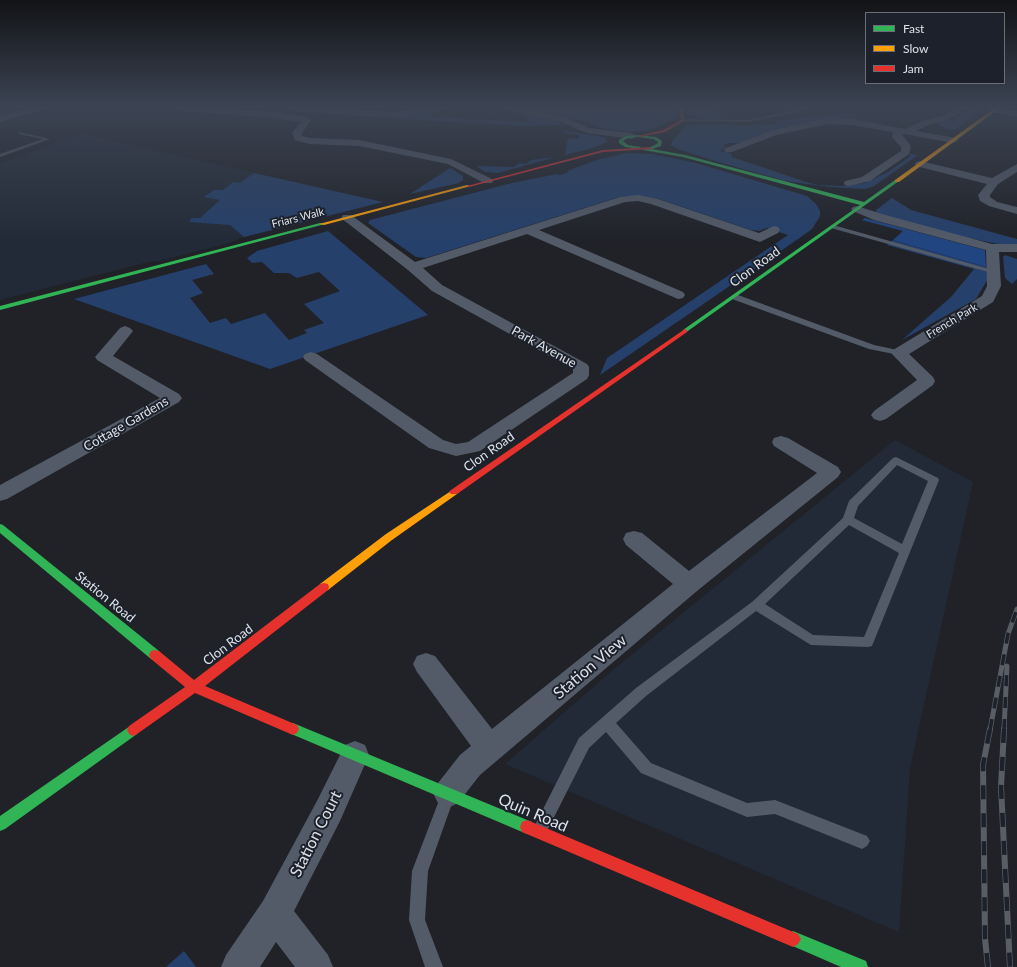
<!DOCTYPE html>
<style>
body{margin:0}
#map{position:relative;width:1017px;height:967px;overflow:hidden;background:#202228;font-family:Lato,sans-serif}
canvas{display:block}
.legend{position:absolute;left:865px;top:12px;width:140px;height:72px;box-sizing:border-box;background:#1c212b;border:1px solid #696e77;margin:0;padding:5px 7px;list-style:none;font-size:12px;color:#dde1e8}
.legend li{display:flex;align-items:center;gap:8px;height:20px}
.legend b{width:20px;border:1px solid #696e77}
</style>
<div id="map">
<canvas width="1017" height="967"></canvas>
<ul class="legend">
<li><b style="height:5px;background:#30b455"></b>Fast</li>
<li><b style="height:5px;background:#ff9f0a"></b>Slow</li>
<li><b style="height:5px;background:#e5322d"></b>Jam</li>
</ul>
</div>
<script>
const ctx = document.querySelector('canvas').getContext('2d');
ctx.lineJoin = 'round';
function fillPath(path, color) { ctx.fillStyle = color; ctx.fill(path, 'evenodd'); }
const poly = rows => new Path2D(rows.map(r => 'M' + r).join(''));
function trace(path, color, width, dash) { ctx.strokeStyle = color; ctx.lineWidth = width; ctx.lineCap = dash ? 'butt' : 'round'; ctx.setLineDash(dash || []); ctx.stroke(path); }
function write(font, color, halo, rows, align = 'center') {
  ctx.font = font + ' Lato,sans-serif'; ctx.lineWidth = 4; ctx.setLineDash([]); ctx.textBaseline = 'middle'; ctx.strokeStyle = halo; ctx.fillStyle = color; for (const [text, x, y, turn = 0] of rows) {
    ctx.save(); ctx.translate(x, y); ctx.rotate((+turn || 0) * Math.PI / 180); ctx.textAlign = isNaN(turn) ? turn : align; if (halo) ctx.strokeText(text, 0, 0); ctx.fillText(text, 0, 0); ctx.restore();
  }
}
fillPath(poly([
 [82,134,383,202,240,238,230,243,158,261,148,262,0,300,0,164],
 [895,440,973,482,910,768,899,932,505,764,613,670]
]), '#222a37');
fillPath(poly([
 [431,108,448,108,425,116,529,122,523,115,525,113,557,120,562,124,560,125,528,126,395,119,397,117,411,115],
 [526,108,675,108,677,112,676,117,663,125,645,131,631,132,601,128,588,122],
 [688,108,715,108,728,117,740,119,704,119,690,115],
 [973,108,984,108,955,130,945,128,936,123,952,120],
 [856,113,854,117,858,119,895,126,848,120,783,128,756,136,741,143,729,143,723,145,726,147,720,151,731,153,732,157,806,182,818,185,841,186,865,183,888,172,911,156,909,155,911,154,918,155,874,186,865,189,830,187,785,181,712,160,678,149,671,145,672,141,687,125,732,124,736,126,778,124,775,121,813,116],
 [565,131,603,137,606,139,607,142,593,148,565,155,568,138,578,139,580,135,565,133],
 [626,153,651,154,696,163,807,196,816,204,820,211,820,216,812,229,801,237,600,375,607,358,788,235,767,228,759,231,751,230,659,199,640,196,619,197,426,258,416,257,368,223,370,220,512,183,557,174,560,175,569,172,567,171,597,160],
 [556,157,498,173,485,172,476,166,514,167,519,163,526,164,531,160],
 [450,168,463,176,463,180,459,183,410,194],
 [254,173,365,198,383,202,244,237,230,225,189,222,192,218,200,218,220,200,204,197,214,190,223,190,233,182,240,183],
 [892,198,911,210,1017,239,1017,246,1007,246,903,224,876,213,876,210],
 [328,231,428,315,270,369,74,299,206,264,214,274,192,280,203,293,190,298,210,323,226,318,231,324,265,313,289,340,307,333,304,330,324,323,304,304,340,291,319,272,297,278,289,273,274,273,262,262,252,263,247,258,257,251],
 [893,240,986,267,988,279,976,299,902,340,951,297,974,269,887,245],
 [1005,255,1017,259,1017,279,1012,284,1005,278,1003,257],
 [184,951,196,967,166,967]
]), '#25406b');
fillPath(poly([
 [865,218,985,250,986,267,893,240,903,231,862,220]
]), '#214580');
fillPath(poly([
 [803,108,811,108,792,114,747,122,683,121,681,120,683,119,747,120,803,108],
 [19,132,50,139,0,157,0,154,43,139,19,134,19,132],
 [833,225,996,271,997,272,992,273,831,228,831,226,833,225],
 [732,295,738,295,874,345,902,351,903,353,899,355,869,349,732,299,732,295],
 [896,457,938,478,939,480,872,646,868,647,811,645,756,611,646,696,616,723,651,763,747,803,775,800,867,836,870,841,867,846,862,849,775,814,747,817,641,773,606,732,589,748,545,835,540,838,535,835,532,830,535,825,579,738,636,688,752,602,843,518,849,501,893,458,896,457],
 [897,465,928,481,902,544,854,518,858,506,897,465],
 [849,525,899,553,864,637,813,635,765,604,849,525],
 [448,788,453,790,455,795,428,871,425,920,443,967,425,967,409,920,412,871,443,790,448,788]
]), '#535b69');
fillPath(poly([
 [32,108,48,108,0,122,0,116,32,108],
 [179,108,220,108,274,112,307,117,311,120,302,133,302,136,310,138,359,140,451,159,492,179,493,181,492,183,484,183,448,164,359,146,310,144,295,140,292,133,301,122,274,118,183,111,179,108],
 [286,108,333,108,394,112,415,108,429,108,412,115,394,118,290,111,286,108],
 [503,108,533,109,565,117,589,128,632,133,637,136,632,139,587,133,559,121,507,111,503,108],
 [956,108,967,108,948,120,928,125,916,131,956,138,958,140,956,142,953,143,905,134,902,135,911,146,909,154,870,181,849,186,845,185,844,183,845,181,862,177,901,151,901,147,892,137,893,132,852,125,828,124,776,135,732,152,726,152,724,150,726,148,770,131,828,118,852,119,905,129,922,121,942,116,956,108],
 [992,108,1017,111,1017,117,992,112,991,110,992,108],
 [920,161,992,178,1017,164,1017,172,998,184,990,195,990,197,997,202,1017,207,1017,214,989,206,980,201,978,195,987,184,916,166,915,164,916,162,920,161],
 [638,195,658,199,759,233,774,226,778,227,780,230,778,233,760,242,651,204,638,201,625,202,539,230,683,292,685,295,683,298,678,299,527,234,423,268,442,285,587,364,589,367,589,375,587,379,480,451,456,456,429,448,305,360,303,357,305,354,311,352,317,354,443,440,456,444,468,442,573,373,573,369,432,291,408,270,341,218,343,215,351,215,415,262,620,197,638,195],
 [857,206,882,214,992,244,1017,244,1017,252,999,252,1001,286,993,302,909,354,933,377,935,381,933,385,886,419,880,421,874,419,871,415,874,411,917,380,891,353,893,350,982,296,987,286,986,250,874,220,853,211,851,209,853,207,857,206],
 [125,326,130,328,133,331,113,356,179,394,182,398,179,402,7,499,0,501,0,485,160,398,97,360,95,357,120,328,125,326],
 [781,436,788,438,838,467,841,472,838,477,697,591,480,775,458,803,448,808,438,803,433,793,438,783,460,755,471,746,417,672,413,664,417,656,426,653,435,656,492,729,673,584,626,545,623,539,626,533,634,531,642,533,689,571,817,473,774,446,772,442,774,438,781,436],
 [355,741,365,745,369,755,340,821,294,911,328,955,333,967,295,967,276,942,260,967,221,967,226,955,263,901,318,799,345,745,355,741]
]), '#535b69');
fillPath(poly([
 [638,135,656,137,662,141,661,146,652,149,685,155,864,202,895,180,899,181,685,333,683,332,683,330,860,205,683,157,643,150,643,148,648,148,657,144,658,142,653,139,638,137,628,138,623,141,628,145,641,147,639,149,625,147,619,143,619,140,626,136,638,135],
 [320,223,325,224,0,310,0,306,320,223],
 [0,524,3,525,159,651,161,655,159,659,155,660,151,659,0,533,0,524],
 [293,723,532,822,534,827,532,832,527,834,289,733,287,729,289,725,293,723],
 [133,724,137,726,139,730,137,734,5,829,0,831,0,816,133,724],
 [793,931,866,961,868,967,841,967,788,944,785,939,788,934,793,931]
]), '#30b455');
fillPath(poly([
 [995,108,1000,108,899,182,895,182,895,180,995,108],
 [467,185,471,186,324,225,319,224,467,185],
 [454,489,457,490,459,492,457,494,392,540,328,590,324,591,320,590,319,587,320,584,386,534,454,489]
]), '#ff9f0a');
fillPath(poly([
 [679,108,683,108,684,121,665,132,640,137,638,136,663,130,681,120,679,108],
 [650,147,652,149,603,152,469,187,467,186,603,150,650,147],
 [685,329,687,330,687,332,457,494,451,494,449,492,451,490,685,329],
 [324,583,328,584,329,587,328,590,205,686,297,725,299,729,297,733,293,735,195,693,137,734,133,736,129,734,127,730,129,726,185,687,151,659,149,655,151,651,155,650,159,651,194,680,320,584,324,583],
 [527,820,798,934,801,939,798,944,793,947,522,832,520,827,522,822,527,820]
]), '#e5322d');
const railFar1 = poly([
 [990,730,1008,634,1017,609],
 [1004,730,1007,666]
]);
const rail = poly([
 [1004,729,1001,787,1010,967],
 [988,967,985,939,983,765,990,729]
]);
trace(railFar1, '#585e64', 5);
trace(rail, '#585e64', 6);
trace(railFar1, '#1c212b', 3.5, [11]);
trace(rail, '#1c212b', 4.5, [14]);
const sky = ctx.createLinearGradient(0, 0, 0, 244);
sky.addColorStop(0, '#121316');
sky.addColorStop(0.44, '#3c4453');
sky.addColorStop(1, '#3c445300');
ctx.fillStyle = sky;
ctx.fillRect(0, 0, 1017, 244);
write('11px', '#dde1e8', '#1c212b', [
 ["Friars Walk",298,218,-14],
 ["French Park",952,321,-31]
]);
write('13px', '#dde1e8', '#1c212b', [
 ["Clon Road",755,267,-36],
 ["Park Avenue",544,347,29],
 ["Cottage Gardens",126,424,-30],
 ["Clon Road",489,452,-35],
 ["Station Road",105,597,39],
 ["Clon Road",228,645,-37]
]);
write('16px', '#dde1e8', '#1c212b', [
 ["Station View",590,667,-40],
 ["Quin Road",533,813,23],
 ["Station Court",316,834,-63]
]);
</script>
